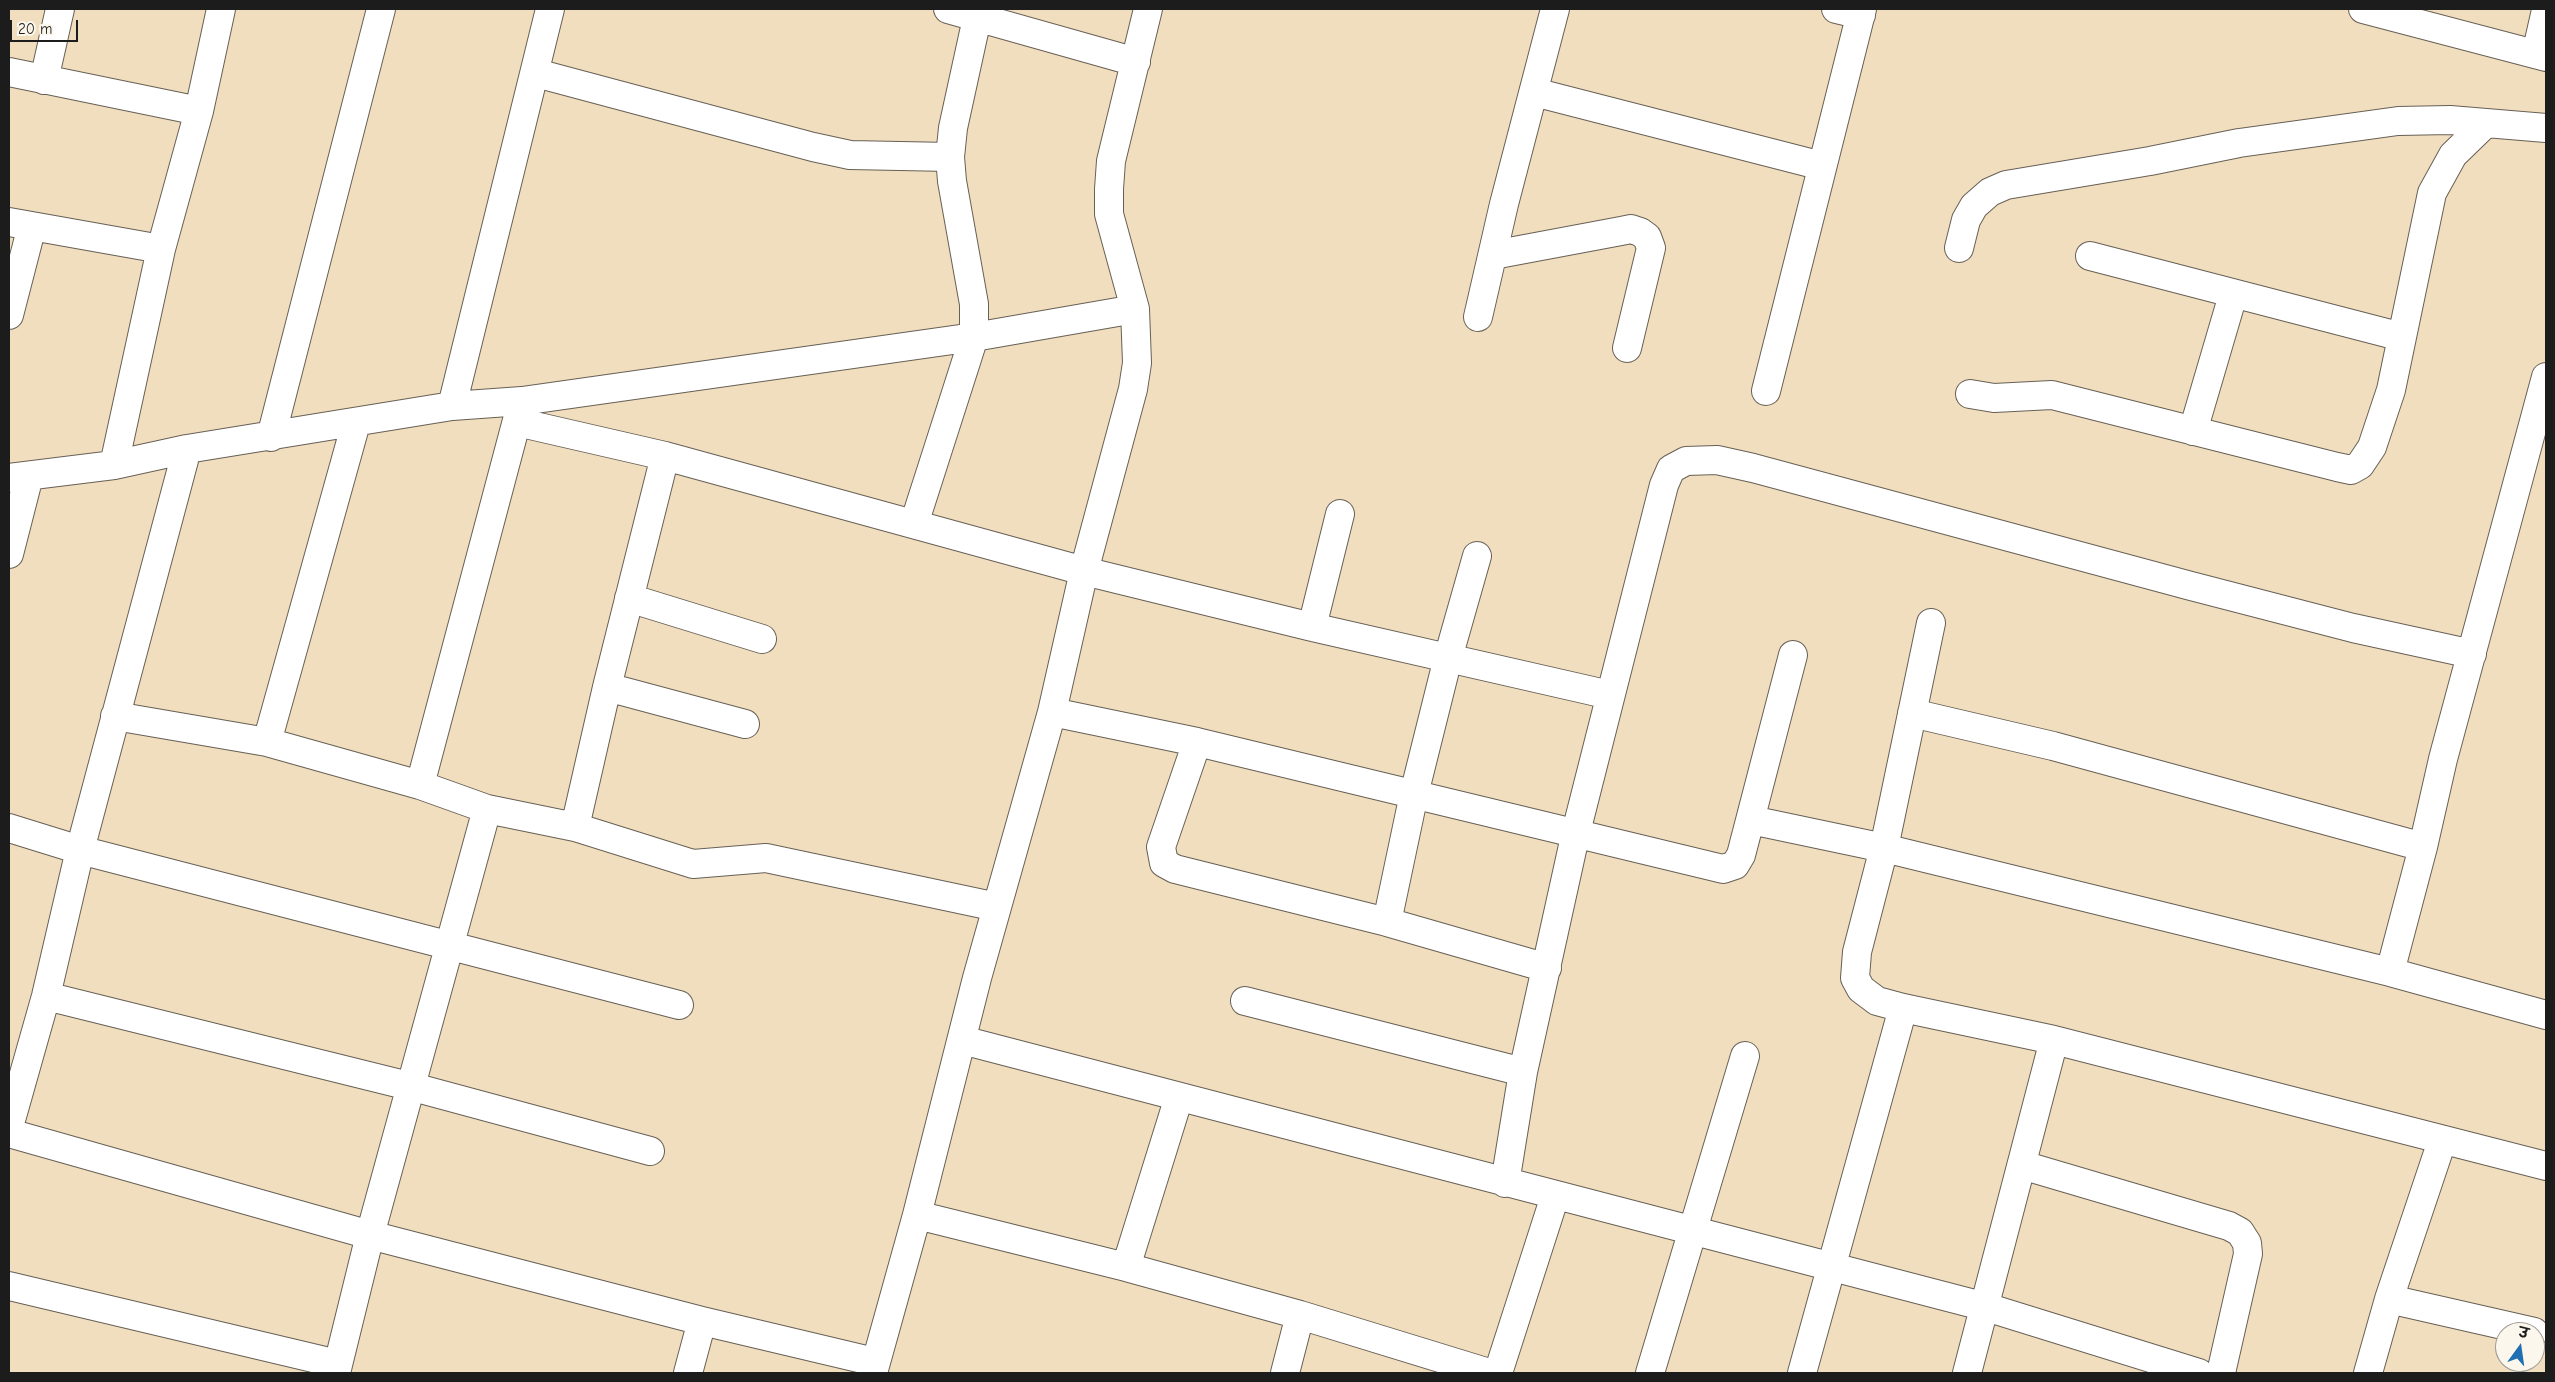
<!DOCTYPE html>
<meta charset="utf-8">
<style>
body{margin:0}
#map{position:relative;width:2555px;height:1382px;overflow:hidden;background:#f1debf;font-family:"Comic Neue","Playpen Sans Deva",sans-serif}
canvas{display:block}
.frame{position:absolute;inset:0;border:10px solid #1c1c1c;pointer-events:none}
.north{position:absolute;left:2495px;top:1322px;width:50px;height:50px;box-sizing:border-box;background:#fbf7ec;border:1px solid #a29f99;border-radius:50%;rotate:14deg;font-size:14px;font-weight:700;line-height:20px;text-align:center;color:#1c1c1c}
.north::after{content:'';display:block;margin:auto;width:18px;height:22px;background:#1f6fb2;clip-path:polygon(50% 0,100% 100%,50% 72%,0 100%)}
.scale{position:absolute;left:10px;top:20px;width:68px;height:22px;box-sizing:border-box;border:2px solid #1c1c1c;border-top:0;padding-left:6px;font-size:15px;line-height:18px;white-space:nowrap;color:#1c1c1c;-webkit-text-stroke:4px #fbf7ec;paint-order:stroke}
</style>
<div id="map">
<canvas width="2555" height="1382"></canvas>
<div class="frame"></div>
<div class="north">उ</div>
<div class="scale">20 m</div>
</div>
<script>
const ctx = document.querySelector('canvas').getContext('2d');
ctx.lineJoin = 'round';
const poly = rows => new Path2D(rows.map(r => 'M' + r).join(''));
function trace(path, color, width, dash) { ctx.strokeStyle = color; ctx.lineWidth = width; ctx.lineCap = dash ? 'butt' : 'round'; ctx.setLineDash(dash || []); ctx.stroke(path); }
const minor = poly([
 [948,9,1136,62],
 [1836,9,1861,15],
 [2363,9,2546,57],
 [2536,54,2546,10],
 [9,72,199,111],
 [536,73,813,147,850,155,950,157],
 [44,80,60,9],
 [1534,92,1822,166],
 [9,222,161,249],
 [1959,248,1966,220,1974,206,1990,192,2006,185,2150,161,2239,143,2398,121,2450,120,2546,128],
 [1493,255,1621,231,1631,229,1640,232,1647,237,1651,248,1627,348],
 [2090,256,2402,337],
 [9,315,32,226],
 [1478,317,1504,204,1555,9],
 [1766,391,1862,9],
 [1970,394,1994,398,2052,395,2337,467,2351,470,2360,465,2372,447,2391,390,2432,193,2453,155,2486,123],
 [452,406,550,9],
 [517,422,665,456,1084,571,1312,627,1610,695],
 [2193,431,2233,295],
 [271,437,381,9],
 [114,465,161,249,199,111,221,9],
 [9,478,114,465,187,449,452,406,522,401,974,337,1135,309],
 [914,524,974,337,974,304,952,181,950,157,953,128,979,9],
 [9,554,29,476],
 [629,598,762,639],
 [1931,623,1884,848,1857,952,1855,978,1861,989,1877,1001,1903,1008,2054,1040,2546,1166],
 [1312,627,1340,514],
 [607,687,745,724],
 [1052,712,1197,742,1723,869,1735,865,1741,855,1793,655],
 [1912,713,2053,746,2423,847],
 [115,716,267,742,420,785,487,809,575,827,693,864,766,858,997,907],
 [267,742,356,423],
 [1197,742,1161,847,1164,863,1175,869,1387,922,1547,968],
 [420,785,521,405],
 [1751,820,1884,848,2390,972,2546,1015],
 [575,827,607,687,665,456],
 [9,828,80,850,679,1005],
 [1387,922,1414,794,1448,658,1477,556],
 [2390,972,2423,847,2443,759,2546,377],
 [46,996,413,1087,650,1151],
 [1245,1001,1523,1072],
 [962,1040,1986,1307,2199,1373],
 [9,1127,46,996,80,850,187,449],
 [9,1133,370,1235,702,1321,875,1362],
 [2022,1165,2229,1226,2240,1232,2247,1243,2248,1254,2221,1373],
 [1505,1183,1523,1072,1576,832,1664,485,1671,469,1686,461,1717,460,1753,468,2191,586,2353,628,2472,654],
 [917,1215,1126,1267,1300,1315,1489,1373],
 [1126,1267,1179,1097],
 [9,1286,338,1364],
 [2389,1299,2534,1332],
 [336,1373,370,1235,487,809],
 [688,1373,702,1321],
 [873,1373,917,1215,977,978,1052,712,1084,571,1133,389,1137,363,1135,309,1109,214,1109,189,1111,161,1148,9],
 [1285,1373,1300,1315],
 [1498,1373,1555,1196],
 [1650,1373,1745,1056],
 [1802,1373,1903,1008],
 [1967,1373,2054,1040],
 [2368,1373,2389,1299,2442,1141]
]);
trace(minor, '#676055', 30);
trace(minor, '#fff', 28);
</script>
